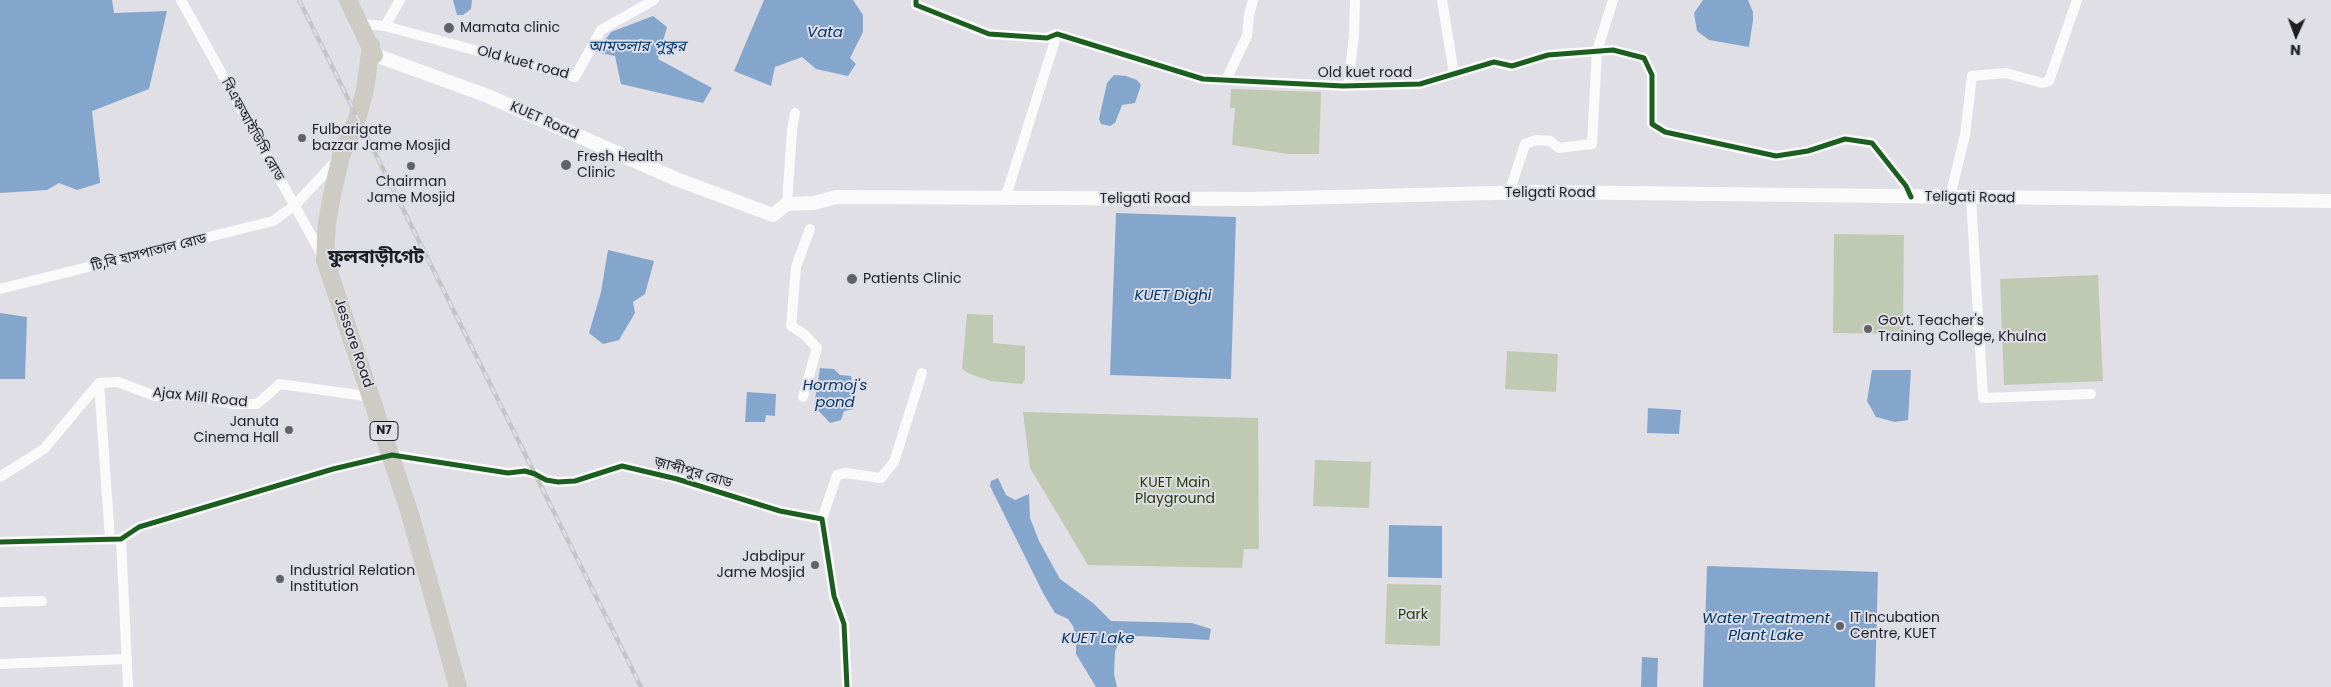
<!DOCTYPE html>
<meta charset="utf-8">
<style>
body{margin:0}
#map{position:relative;width:2331px;height:687px;overflow:hidden;background:#dfdfe5;font-family:Poppins,sans-serif}
canvas{display:block}
.north{position:absolute;left:2271px;top:10px;width:50px;height:50px;-webkit-text-stroke:4px #dddde7;paint-order:stroke;rotate:182deg;font-size:14px;font-weight:700;line-height:20px;text-align:center;color:#1f1f22}
.north::after{content:'';display:block;margin:auto;width:18px;height:22px;background:#1f1f22;clip-path:polygon(50% 0,100% 100%,50% 72%,0 100%)}
</style>
<div id="map">
<canvas width="2331" height="687"></canvas>
<div class="north">N</div>
</div>
<script>
const ctx = document.querySelector('canvas').getContext('2d');
ctx.lineJoin = 'round';
function fillPath(path, color) { ctx.fillStyle = color; ctx.fill(path, 'evenodd'); }
const poly = rows => new Path2D(rows.map(r => 'M' + r).join(''));
function trace(path, color, width, dash) { ctx.strokeStyle = color; ctx.lineWidth = width; ctx.lineCap = dash ? 'butt' : 'round'; ctx.setLineDash(dash || []); ctx.stroke(path); }
function write(font, color, halo, rows, align = 'center') {
  ctx.font = font + ' Poppins,"Noto Sans Bengali",sans-serif'; ctx.lineWidth = 4; ctx.setLineDash([]); ctx.textBaseline = 'middle'; ctx.strokeStyle = halo; ctx.fillStyle = color; for (const [text, x, y, turn = 0] of rows) {
    ctx.save(); ctx.translate(x, y); ctx.rotate((+turn || 0) * Math.PI / 180); ctx.textAlign = isNaN(turn) ? turn : align; if (halo) ctx.strokeText(text, 0, 0); ctx.fillText(text, 0, 0); ctx.restore();
  }
}
fillPath(poly([
 [1231,89,1321,92,1319,154,1288,154,1232,145,1235,108,1230,108],
 [1834,234,1904,235,1903,334,1833,333],
 [2098,275,2103,381,2004,385,2000,279],
 [967,314,993,315,993,343,1025,346,1025,379,1022,384,991,381,970,374,962,369],
 [1507,351,1558,354,1556,392,1505,389],
 [1023,412,1258,418,1259,549,1244,549,1242,568,1088,565,1030,468],
 [1315,460,1371,462,1369,508,1313,506],
 [1387,584,1441,585,1440,646,1385,644]
]), '#c0cab2');
fillPath(poly([
 [0,0,112,0,114,13,167,11,149,89,92,111,100,183,77,190,59,183,47,190,0,193],
 [453,0,472,0,471,9,463,15,457,15],
 [764,0,853,0,863,15,863,32,850,58,856,64,848,76,816,69,802,57,775,67,771,86,734,71],
 [1703,0,1748,0,1753,12,1753,20,1749,47,1709,40,1697,31,1694,13],
 [653,16,667,27,658,59,712,88,703,103,621,84,615,56,596,52,611,32],
 [1114,75,1126,76,1137,80,1141,85,1135,103,1122,105,1115,123,1110,126,1101,124,1099,119,1107,83],
 [1116,213,1236,217,1231,379,1110,375],
 [608,250,654,261,645,294,633,302,635,313,619,340,603,344,589,333,601,292],
 [0,313,27,317,25,379,0,379],
 [820,368,834,369,840,375,851,376,854,390,854,409,844,411,841,420,830,423,814,406],
 [1872,370,1911,370,1908,420,1895,422,1876,417,1867,401],
 [747,392,776,394,775,416,766,415,765,422,745,422],
 [1648,408,1681,410,1679,434,1647,433],
 [998,478,1006,495,1015,500,1029,494,1030,518,1039,541,1060,579,1093,603,1111,621,1192,623,1211,629,1209,640,1140,636,1127,637,1118,644,1115,652,1114,674,1117,687,1096,687,1076,654,1076,636,1073,626,1068,619,1055,613,1043,593,990,486,991,481],
 [1389,525,1442,526,1442,578,1388,577],
 [1707,566,1878,572,1875,687,1703,687],
 [1642,657,1658,658,1657,687,1641,687]
]), '#85a6cc');
trace(poly([
 [181,0,323,257],
 [916,0,916,5,989,34,1047,38,1057,34,1203,79,1343,86,1420,84,1494,62,1512,66,1548,55,1613,50,1644,58,1652,75,1652,124,1665,132,1776,156,1808,151,1845,139,1872,143,1906,186,1911,197],
 [1442,0,1454,74],
 [361,24,385,26,575,77,601,30,654,0],
 [385,26,400,0],
 [1226,80,1247,36,1249,15,1253,0],
 [1348,86,1354,36,1355,0],
 [1509,193,1525,144,1536,140,1550,141,1559,148,1592,144,1597,51,1613,0],
 [1950,197,1965,135,1972,76,2006,73,2042,83,2049,81,2077,0],
 [1971,198,1983,398,2091,394],
 [1005,199,1057,34],
 [787,204,792,130,795,113],
 [0,289,273,221,294,206,338,159],
 [99,383,110,539],
 [803,397,817,348,804,334,791,326,796,267,810,229],
 [0,477,44,449,99,383,118,382,155,396,194,396,233,404,257,404,280,384,372,397],
 [822,519,837,475,846,473,881,478,894,462,922,373],
 [121,539,128,687],
 [0,542,121,539,139,527,333,469,392,455,508,473,525,471,535,474,546,480,558,482,575,481,622,466,677,479,780,511,822,519,834,596,844,624,847,687],
 [0,602,42,601],
 [0,664,127,659]
]), '#fafafb', 10);
trace(poly([
 [369,55,375,55,488,96,676,179,773,215,787,204,814,203,836,197,1253,199,1535,192,2331,201]
]), '#fafafb', 14);
trace(poly([
 [348,0,374,55],
 [371,45,365,90,357,119,341,156,332,195,327,222,325,260,410,514,458,687]
]), '#cdcbc3', 18);
const rail = poly([
 [299,0,641,687]
]);
trace(rail, '#c5c5c6', 4.5);
trace(rail, '#dddde7', 2.5, [8]);
trace(poly([
 [916,0,916,5,989,34,1047,38,1057,34,1203,79,1343,86,1420,84,1494,62,1512,66,1548,55,1613,50,1644,58,1652,75,1652,124,1665,132,1776,156,1808,151,1845,139,1872,143,1906,186,1911,197],
 [0,542,121,539,139,527,333,469,392,455,508,473,525,471,535,474,546,480,558,482,575,481,622,466,677,479,780,511,822,519,834,596,844,624,847,687]
]), '#1b5e20', 5);
for (const [x, y, r, color] of [
 [449,28,6,"#626266"],
 [302,138,5,"#626266"],
 [566,165,6,"#626266"],
 [411,166,5,"#626266"],
 [852,279,6,"#626266"],
 [1868,329,5,"#626266"],
 [289,430,5,"#626266"],
 [815,565,5,"#626266"],
 [280,579,5,"#626266"],
 [1840,626,5,"#626266"]
]) { const dot = new Path2D(); dot.arc(x, y, r, 0, 2 * Math.PI); ctx.fillStyle = color; ctx.fill(dot); trace(dot, '#dddde7', 2); }
for (const [x, y, w] of [
 [384,431,28]
]) { const box = new Path2D(); box.roundRect(x - w / 2, y - 9.5, w, 19, 4); ctx.fillStyle = '#dddde7'; ctx.fill(box); trace(box, '#1f1f22', 1); }
write('bold 12px', '#1f1f22', null, [
 ["N7",384,431]
]);
write('14px', '#1f1f22', '#dddde7', [
 ["Mamata clinic",460,28],
 ["Fulbarigate",312,130],
 ["bazzar Jame Mosjid",312,146],
 ["Fresh Health",577,157],
 ["Clinic",577,173],
 ["Chairman",411,182,"center"],
 ["Jame Mosjid",411,198,"center"],
 ["Patients Clinic",863,279],
 ["Govt. Teacher's",1878,321],
 ["Training College, Khulna",1878,337],
 ["Januta",279,422,"right"],
 ["Cinema Hall",279,438,"right"],
 ["Jabdipur",805,557,"right"],
 ["Jame Mosjid",805,573,"right"],
 ["Industrial Relation",290,571],
 ["Institution",290,587],
 ["IT Incubation",1850,618],
 ["Centre, KUET",1850,634]
], 'left');
write('14px', '#1f1f22', '#dddde7', [
 ["Old kuet road",523,63,15],
 ["Old kuet road",1365,73],
 ["KUET Road",544,121,24],
 ["বিএফআইডিসি রোড",252,130,61],
 ["Teligati Road",1550,193],
 ["Teligati Road",1970,198,1],
 ["Teligati Road",1145,199],
 ["টি,বি হাসপাতাল রোড",149,253,-14],
 ["Jessore Road",353,343,71],
 ["Ajax Mill Road",200,398,6],
 ["জ়াব্দীপুর রোড",693,473,16]
]);
write('14px', '#2c3a07', '#dddde7', [
 ["KUET Main",1175,483],
 ["Playground",1175,499],
 ["Park",1413,615]
]);
write('italic 15px', '#023868', '#dddde7', [
 ["Vata",825,33],
 ["আমতলার পুকুর",637,47],
 ["KUET Dighi",1173,296],
 ["Hormoj's",835,386],
 ["pond",835,403],
 ["Water Treatment",1766,619],
 ["Plant Lake",1766,636],
 ["KUET Lake",1098,639]
]);
write('bold 19px', '#1f1f22', '#dddde7', [
 ["ফুলবাড়ীগেট",376,258]
]);
</script>
